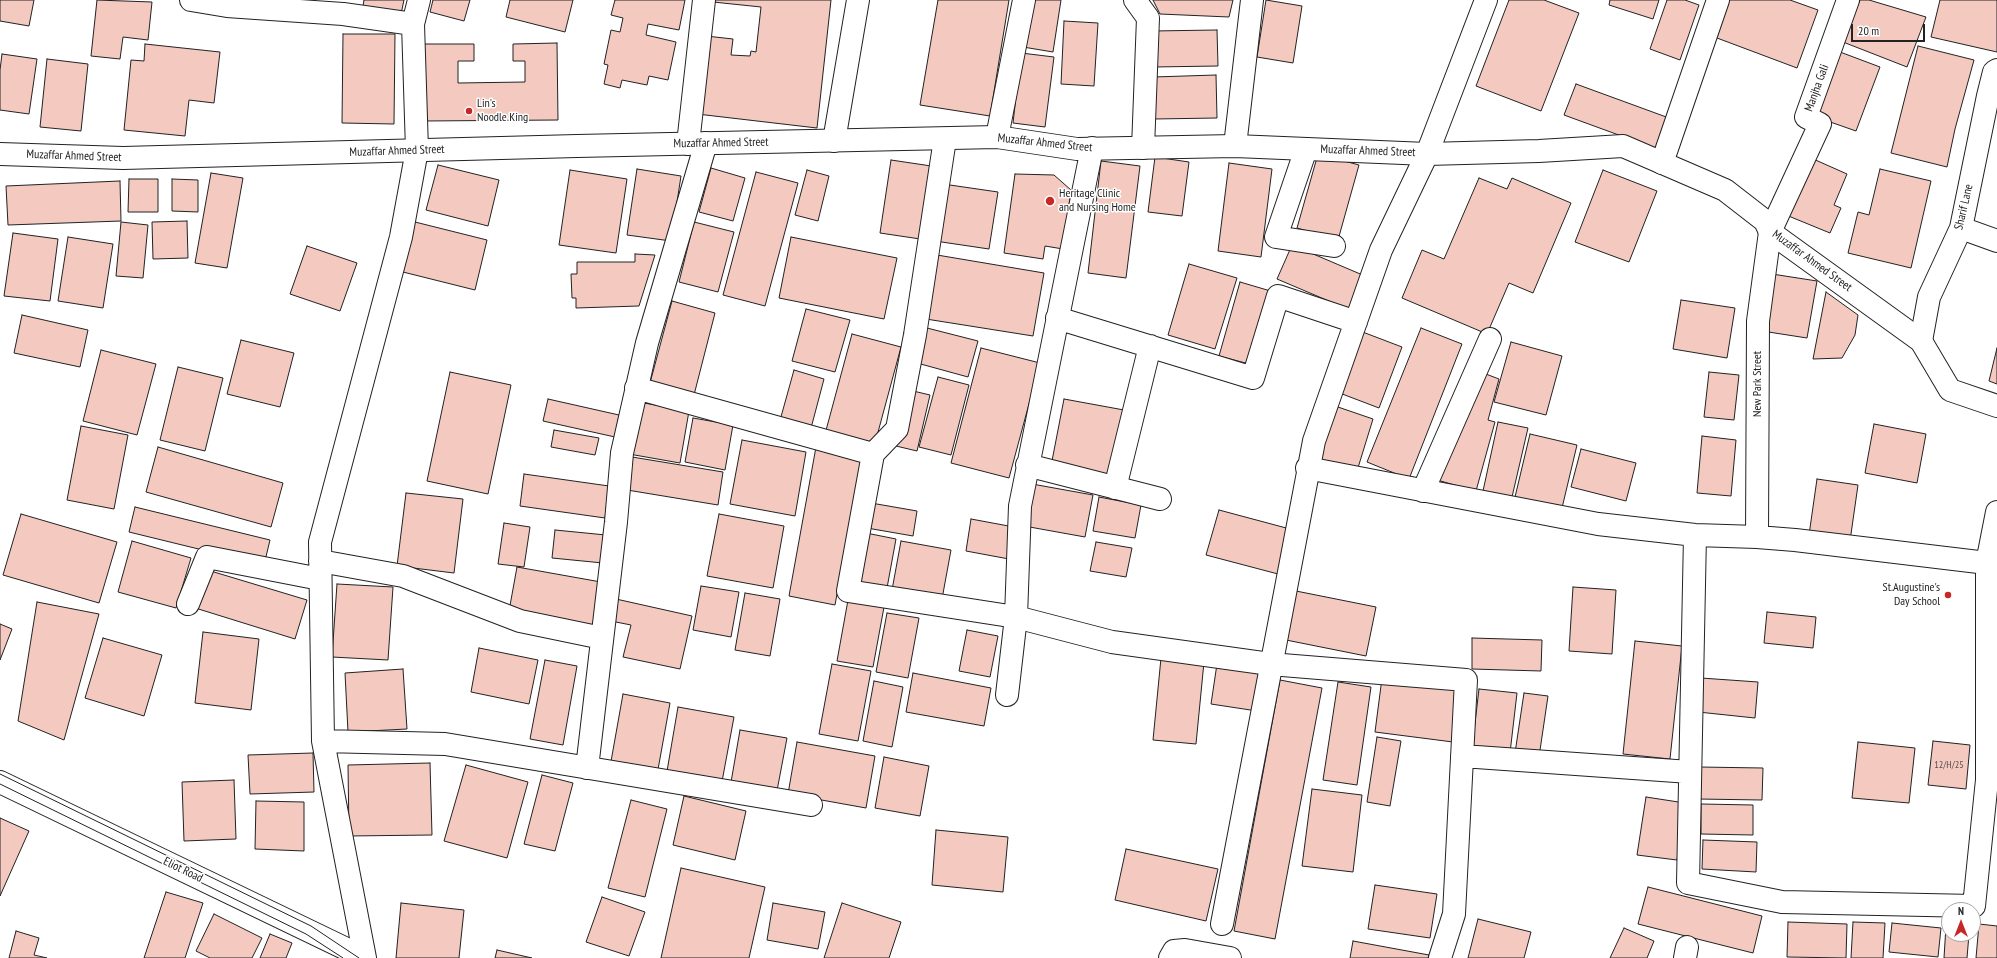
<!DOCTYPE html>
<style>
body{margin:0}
#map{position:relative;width:1997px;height:958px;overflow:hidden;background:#fff;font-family:"PT Sans Narrow",sans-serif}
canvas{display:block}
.north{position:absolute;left:1941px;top:902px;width:40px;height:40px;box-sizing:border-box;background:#fff;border:1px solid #a7a7a7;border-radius:50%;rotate:0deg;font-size:11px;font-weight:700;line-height:16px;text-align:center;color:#222}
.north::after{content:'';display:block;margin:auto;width:14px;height:18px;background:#c62828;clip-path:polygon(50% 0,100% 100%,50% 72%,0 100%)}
.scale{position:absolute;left:1851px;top:24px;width:74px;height:18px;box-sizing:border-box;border:2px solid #222;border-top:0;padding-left:5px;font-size:12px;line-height:14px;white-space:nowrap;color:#222;-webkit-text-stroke:3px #fff;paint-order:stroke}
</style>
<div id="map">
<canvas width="1997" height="958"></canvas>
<div class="north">N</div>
<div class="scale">20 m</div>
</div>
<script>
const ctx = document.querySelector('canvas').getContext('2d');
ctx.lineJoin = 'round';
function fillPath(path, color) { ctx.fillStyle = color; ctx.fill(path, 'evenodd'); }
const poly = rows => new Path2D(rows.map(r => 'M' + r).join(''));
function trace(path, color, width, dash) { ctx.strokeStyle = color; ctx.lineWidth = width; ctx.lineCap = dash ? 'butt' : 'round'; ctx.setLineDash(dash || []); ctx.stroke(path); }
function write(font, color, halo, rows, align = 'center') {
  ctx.font = font + ' "PT Sans Narrow",sans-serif'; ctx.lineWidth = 3; ctx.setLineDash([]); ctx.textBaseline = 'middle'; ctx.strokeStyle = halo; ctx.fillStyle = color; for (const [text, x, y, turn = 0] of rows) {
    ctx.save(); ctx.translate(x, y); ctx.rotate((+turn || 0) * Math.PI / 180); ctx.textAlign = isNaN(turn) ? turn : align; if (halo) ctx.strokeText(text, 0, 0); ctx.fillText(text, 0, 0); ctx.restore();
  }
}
const building = poly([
 [0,0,34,0,29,26,0,21,0,0],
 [97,0,152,2,148,40,123,37,120,59,91,56,97,0],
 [364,0,404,0,401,14,363,6,364,0],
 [433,0,470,0,464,21,430,12,433,0],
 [510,0,573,0,565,32,506,17,510,0],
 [615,0,685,0,679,30,648,24,646,35,676,42,668,80,649,76,647,85,622,80,620,88,604,84,608,65,604,64,611,30,620,32,623,18,611,15,615,0],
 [713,0,831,0,817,128,697,114,706,36,733,39,731,55,750,56,751,51,756,52,761,7,713,2,713,0],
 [938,0,1009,0,990,116,920,105,938,0],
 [1031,0,1061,0,1053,52,1023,47,1031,0],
 [1153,0,1233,0,1229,17,1160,14,1153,0],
 [1266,0,1302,6,1293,63,1257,57,1266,0],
 [1509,0,1544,0,1579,13,1541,111,1476,86,1509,0],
 [1610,0,1659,0,1653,19,1609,5,1610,0],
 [1667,0,1685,0,1699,5,1680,60,1650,49,1667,0],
 [1722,0,1790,0,1818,10,1797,68,1709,35,1722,0],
 [1860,0,1869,0,1926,17,1907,67,1843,42,1860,0],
 [1940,0,1997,0,1997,52,1931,37,1940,0],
 [1064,21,1098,23,1094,86,1061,84,1064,21],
 [1217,30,1218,66,1153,67,1152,31,1217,30],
 [343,34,395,34,394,124,342,123,343,34],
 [557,43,558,120,423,121,423,44,474,44,474,61,458,61,458,83,525,82,525,61,513,61,513,44,557,43],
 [145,44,220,52,214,103,189,100,185,136,124,130,131,60,144,61,145,44],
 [1918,46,1974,60,1955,129,1947,167,1891,153,1918,46],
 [1840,52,1880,67,1856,131,1816,117,1840,52],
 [1021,53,1054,57,1045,127,1013,123,1021,53],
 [2,54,37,59,29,114,0,110,0,70,2,54],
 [47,59,88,64,81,131,40,127,47,59],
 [1216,75,1217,118,1154,119,1153,77,1216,75],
 [1576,84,1669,118,1657,149,1564,115,1576,84],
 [1318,154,1359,165,1338,240,1297,228,1318,154],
 [1155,157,1189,162,1182,216,1148,212,1155,157],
 [1811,158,1847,174,1834,205,1841,208,1830,233,1786,215,1811,158],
 [891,160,938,167,927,240,880,233,891,160],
 [1101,161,1140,166,1126,278,1088,273,1101,161],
 [1229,163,1272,169,1261,257,1218,251,1229,163],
 [438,165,499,180,488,226,426,210,438,165],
 [711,168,745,178,733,221,699,212,711,168],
 [637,169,681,176,671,241,627,235,637,169],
 [1880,169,1931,181,1911,268,1848,253,1858,212,1869,215,1880,169],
 [570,170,627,179,616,253,559,245,570,170],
 [807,170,829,176,818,221,795,215,807,170],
 [1603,170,1657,191,1629,262,1575,242,1603,170],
 [756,172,798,183,765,306,723,295,756,172],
 [211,173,243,178,227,268,195,263,211,173],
 [1015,174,1054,175,1071,190,1063,249,1045,246,1043,259,1004,253,1015,174],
 [1479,178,1507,189,1512,178,1571,203,1533,293,1509,283,1487,334,1402,298,1422,250,1444,259,1479,178],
 [129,179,158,179,158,212,128,212,129,179],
 [172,179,198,180,198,212,172,211,172,179],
 [120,181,121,221,8,225,6,186,120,181],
 [943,184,998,192,989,249,935,241,943,184],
 [187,221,188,258,153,259,152,222,187,221],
 [121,222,148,225,143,278,116,276,121,222],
 [415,222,487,240,475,290,403,272,415,222],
 [694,222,734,232,718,292,679,282,694,222],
 [13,233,58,239,50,301,4,296,13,233],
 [68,237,113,244,103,308,58,301,68,237],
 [791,237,897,258,884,319,779,298,791,237],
 [1292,245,1365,276,1350,310,1277,279,1292,245],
 [307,246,357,263,340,311,290,294,307,246],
 [635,254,655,255,639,306,576,308,576,298,572,298,571,274,577,274,577,262,635,262,635,254],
 [937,255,1044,273,1033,336,926,319,937,255],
 [1189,264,1237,278,1215,349,1168,335,1189,264],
 [1772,274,1817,281,1807,338,1762,331,1772,274],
 [1240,282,1274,292,1253,365,1219,356,1240,282],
 [1826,292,1858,315,1855,335,1842,358,1813,359,1826,292],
 [1681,300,1735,308,1727,358,1673,349,1681,300],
 [672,301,715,313,694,395,650,383,672,301],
 [806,309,850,320,835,372,792,361,806,309],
 [22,315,88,330,80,367,14,353,22,315],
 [927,328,978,341,968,377,917,363,927,328],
 [1421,328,1462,344,1409,479,1367,462,1421,328],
 [1360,331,1402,347,1379,408,1337,392,1360,331],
 [852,334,901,347,874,447,825,434,852,334],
 [241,340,294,353,280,407,227,394,241,340],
 [1511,342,1562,356,1546,415,1494,402,1511,342],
 [981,348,1040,363,1009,478,951,463,981,348],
 [1997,348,1997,384,1989,381,1997,348],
 [101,350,156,364,137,435,83,421,101,350],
 [178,367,223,378,205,451,160,440,178,367],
 [794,370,824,379,810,432,779,424,794,370],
 [1478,371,1499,379,1488,420,1495,422,1476,491,1437,480,1478,371],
 [450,372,511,385,488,494,427,481,450,372],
 [1709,372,1739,375,1734,420,1704,417,1709,372],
 [938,377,969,385,951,455,919,447,938,377],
 [909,390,930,395,917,451,896,446,909,390],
 [548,399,619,415,615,437,543,421,548,399],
 [1064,399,1124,410,1112,477,1051,466,1064,399],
 [638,402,689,411,680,463,629,454,638,402],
 [1335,406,1373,419,1357,471,1318,459,1335,406],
 [693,418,733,425,725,470,685,462,693,418],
 [1498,422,1528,428,1512,497,1483,491,1498,422],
 [1874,424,1926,434,1917,483,1865,473,1874,424],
 [81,426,128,435,114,509,67,500,81,426],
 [554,430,599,438,595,455,551,447,554,430],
 [1530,434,1577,445,1562,508,1515,497,1530,434],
 [1702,436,1736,440,1731,496,1697,493,1702,436],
 [742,440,806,452,795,516,730,504,742,440],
 [158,447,283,483,271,527,146,492,158,447],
 [816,447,862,456,835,605,789,596,816,447],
 [1581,449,1636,463,1626,501,1571,487,1581,449],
 [632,457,723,472,718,505,627,490,632,457],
 [524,474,609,486,605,518,520,506,524,474],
 [1817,479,1858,485,1850,541,1809,535,1817,479],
 [1032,484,1093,495,1085,537,1024,526,1032,484],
 [406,493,463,499,454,573,397,566,406,493],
 [1099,497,1141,505,1135,538,1093,531,1099,497],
 [871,503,917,511,913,536,867,528,871,503],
 [135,507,270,540,264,565,129,532,135,507],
 [1219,510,1290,529,1278,574,1206,555,1219,510],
 [21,514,117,542,99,603,3,575,21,514],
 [719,514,784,526,773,588,707,576,719,514],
 [971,519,1014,527,1009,559,966,551,971,519],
 [504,523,530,527,524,567,498,564,504,523],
 [555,530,606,535,603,563,552,558,555,530],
 [866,533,896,539,887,588,856,583,866,533],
 [132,541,191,558,176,608,118,592,132,541],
 [901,541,951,550,942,599,892,590,901,541],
 [1096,542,1132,548,1126,577,1090,571,1096,542],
 [517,567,601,582,593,627,509,611,517,567],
 [204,569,307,600,295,639,192,607,204,569],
 [337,584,393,587,388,660,332,657,337,584],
 [701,586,739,592,731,637,693,630,701,586],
 [1573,587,1616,590,1612,654,1569,651,1573,587],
 [1296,591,1376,607,1366,656,1286,640,1296,591],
 [745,593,780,599,770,656,735,650,745,593],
 [616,599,692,616,680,669,623,657,631,625,611,621,616,599],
 [848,600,884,607,873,667,837,661,848,600],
 [37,602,99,614,64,740,18,721,37,602],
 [1767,612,1816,617,1813,648,1764,643,1767,612],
 [887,613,919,618,908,678,876,672,887,613],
 [0,624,12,629,0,660,0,624],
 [967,630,998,636,990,677,959,671,967,630],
 [203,632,259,639,251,710,195,703,203,632],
 [103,638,162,655,144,716,85,698,103,638],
 [1472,638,1542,640,1541,671,1472,669,1472,638],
 [1635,641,1682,646,1670,759,1623,754,1635,641],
 [479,648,538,660,529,704,471,692,479,648],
 [1161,658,1204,662,1196,744,1153,740,1161,658],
 [545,660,577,666,563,745,530,739,545,660],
 [832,664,871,671,858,741,819,734,832,664],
 [1217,664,1262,671,1257,711,1211,704,1217,664],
 [403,669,407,729,348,732,345,673,403,669],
 [913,673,991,688,984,726,906,712,913,673],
 [1382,678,1460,688,1453,742,1375,732,1382,678],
 [1701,678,1758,682,1755,718,1698,712,1701,678],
 [1280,680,1322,688,1275,939,1234,931,1280,680],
 [874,681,903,687,892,747,863,741,874,681],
 [1338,682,1371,687,1357,785,1323,780,1338,682],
 [1479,689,1517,693,1510,753,1472,749,1479,689],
 [1524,693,1548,696,1539,757,1515,753,1524,693],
 [623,694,670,703,657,775,610,767,623,694],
 [678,707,734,717,721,787,666,777,678,707],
 [740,730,787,738,776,796,730,788,740,730],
 [1377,737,1401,741,1390,806,1367,802,1377,737],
 [1933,741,1970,745,1966,789,1928,785,1933,741],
 [797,742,875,756,866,808,788,794,797,742],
 [1858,742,1915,748,1909,803,1852,798,1858,742],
 [313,753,314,792,250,794,248,755,313,753],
 [884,757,929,766,920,816,875,808,884,757],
 [430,763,432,835,349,836,348,765,430,763],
 [466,765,528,782,507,858,444,841,466,765],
 [1699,767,1763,768,1762,800,1698,799,1699,767],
 [542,775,573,783,555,851,524,844,542,775],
 [234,780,236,839,184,841,182,782,234,780],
 [1312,789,1362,795,1353,872,1302,866,1312,789],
 [684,796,746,811,735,860,673,845,684,796],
 [1646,797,1685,803,1677,860,1637,855,1646,797],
 [631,800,667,809,645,897,608,888,631,800],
 [256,801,304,802,304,851,255,849,256,801],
 [1701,804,1753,805,1753,835,1701,834,1701,804],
 [0,818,29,831,0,896,0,818],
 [936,830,1008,837,1003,892,932,885,936,830],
 [1703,840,1757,842,1756,872,1702,869,1703,840],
 [1126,849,1218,869,1206,921,1115,900,1126,849],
 [681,868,765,887,749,958,661,958,681,868],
 [1375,885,1437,894,1430,938,1368,929,1375,885],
 [1648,887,1762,916,1753,953,1638,924,1648,887],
 [166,892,203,903,185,958,144,958,166,892],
 [602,897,645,912,629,956,586,942,602,897],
 [401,903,464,910,459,958,396,958,401,903],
 [773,903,825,912,818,949,767,940,773,903],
 [842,903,901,922,889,958,824,958,842,903],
 [214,914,262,938,252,958,210,958,196,951,214,914],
 [1478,919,1531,932,1524,958,1468,958,1478,919],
 [1788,922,1847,924,1846,958,1787,957,1788,922],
 [1853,922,1885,923,1883,958,1851,958,1853,922],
 [1892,923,1941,928,1938,957,1889,952,1892,923],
 [1979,924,1997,926,1997,958,1976,958,1979,924],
 [1946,926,1949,927,1949,934,1969,934,1967,958,1944,958,1946,926],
 [1624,928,1654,941,1647,958,1610,958,1624,928],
 [16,931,39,938,34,955,47,958,9,958,16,931],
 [270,934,292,943,286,958,260,958,270,934],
 [1353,941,1429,955,1428,958,1350,958,1353,941],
 [497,950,532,958,495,958,497,950]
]);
fillPath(building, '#f3c9c0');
trace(building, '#222', 1);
const minor = poly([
 [191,0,227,6,343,14,413,24],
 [1135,0,1148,18,1143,148],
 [997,137,1024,0],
 [834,141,858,0],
 [688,144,704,0],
 [1235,146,1252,0],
 [1306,149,1276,237,1334,246],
 [1662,163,1718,0],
 [1961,228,1997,241],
 [1057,318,1253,378,1278,296,1356,322],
 [1921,341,1929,297,1961,228,1988,96,1994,72,1997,70],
 [636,388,873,454,848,591,1016,617,1112,642,1270,664,1466,680,1454,914,1440,958],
 [873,454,897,429,915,335,945,139],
 [1027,465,1160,499],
 [1307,468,1598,524,1695,535,1757,537,1795,540,1987,563],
 [1115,488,1150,346],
 [1423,491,1490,339],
 [1695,535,1688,883,1782,902,1974,906,1987,780,1987,563,1997,512],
 [1757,537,1758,321,1770,232,1820,124,1806,117,1848,0],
 [320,561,403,576,520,621,602,638],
 [188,604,207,557,320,579],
 [1007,695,1016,617,1020,506,1092,148],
 [323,741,445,744,811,805],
 [1462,756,1690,772],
 [587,768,616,522,622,453,647,343,706,143],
 [0,782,365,958],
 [1222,924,1314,441,1381,250,1427,154,1486,0],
 [365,958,323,741,320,542,401,237,417,150,413,24,419,0],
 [1170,958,1174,951,1185,950,1230,958],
 [1685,958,1687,947]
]);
const major = poly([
 [0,154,123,158,577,146,997,137,1077,149,1235,146,1427,154,1539,151,1623,146,1725,190,1765,221,1770,232,1921,341,1950,390,1997,406]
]);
trace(minor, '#222', 24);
trace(major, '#222', 24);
trace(minor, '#fff', 22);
trace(major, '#fff', 22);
trace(poly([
 [0,774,311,926,359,958],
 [0,784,306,934,343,958]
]), '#222', 1);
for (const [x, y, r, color] of [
 [469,111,4,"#c62828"],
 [1050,201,5,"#c62828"],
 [1948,595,4,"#c62828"]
]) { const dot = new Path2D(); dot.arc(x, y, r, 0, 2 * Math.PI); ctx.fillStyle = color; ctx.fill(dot); trace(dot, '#fff', 1.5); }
write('10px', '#564c4a', null, [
 ["12/H/25",1949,765]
]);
write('12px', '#222', '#fff', [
 ["Manjha Gali",1817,88,-70],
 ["Muzaffar Ahmed Street",721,143,-1],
 ["Muzaffar Ahmed Street",1045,143,6],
 ["Muzaffar Ahmed Street",397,151,-2],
 ["Muzaffar Ahmed Street",1368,151,2],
 ["Muzaffar Ahmed Street",74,156,2],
 ["Sharif Lane",1964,207,-77],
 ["Muzaffar Ahmed Street",1812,261,36],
 ["New Park Street",1758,384,-90],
 ["Eliot Road",183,870,26]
]);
write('12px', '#222', '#fff', [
 ["Lin's",477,104],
 ["Noodle King",477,118],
 ["Heritage Clinic",1059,194],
 ["and Nursing Home",1059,208],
 ["St.Augustine's",1940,588,"right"],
 ["Day School",1940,602,"right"]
], 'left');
</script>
